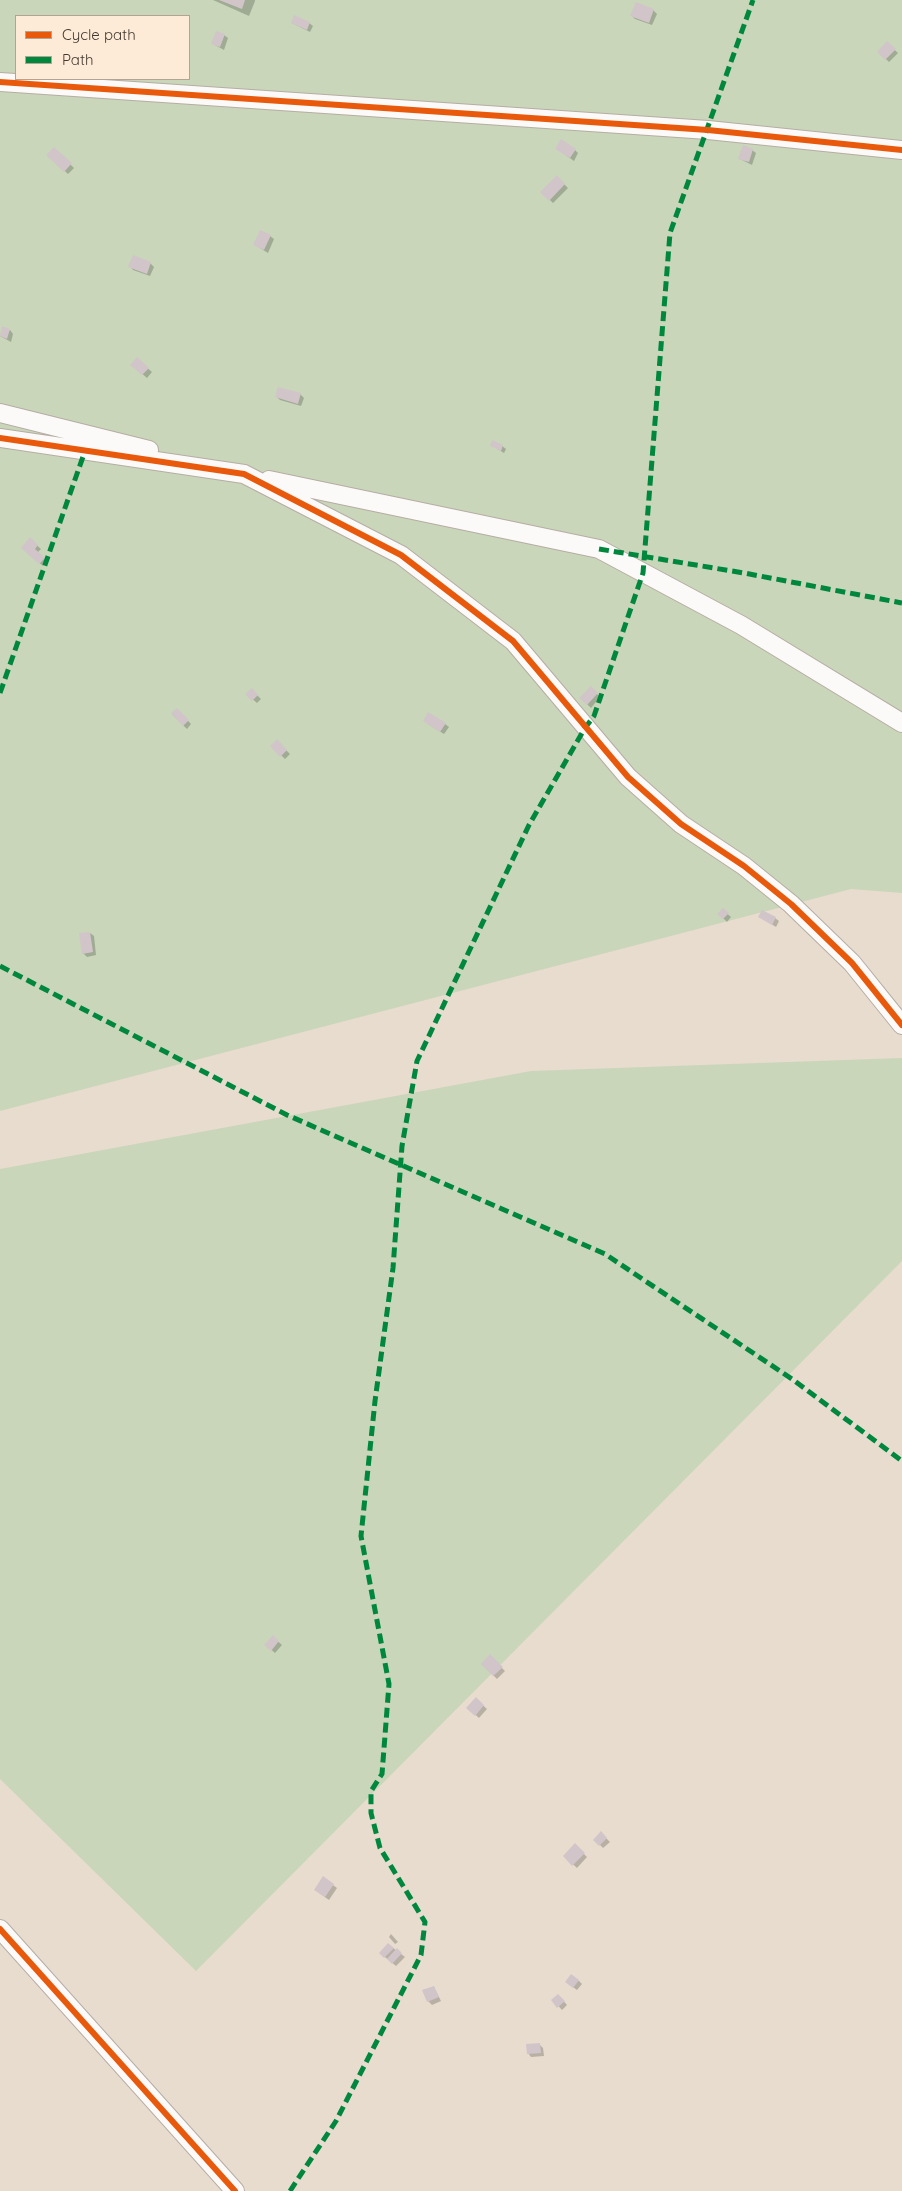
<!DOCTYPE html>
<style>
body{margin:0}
#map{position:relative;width:902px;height:2191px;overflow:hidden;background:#e8dcce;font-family:Quicksand,sans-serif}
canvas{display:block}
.legend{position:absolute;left:15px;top:15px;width:175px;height:65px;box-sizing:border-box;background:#fdebd7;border:1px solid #b2a393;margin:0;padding:6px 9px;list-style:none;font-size:15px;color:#41382e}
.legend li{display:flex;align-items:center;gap:10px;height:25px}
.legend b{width:25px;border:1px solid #b2a393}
</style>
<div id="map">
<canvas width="902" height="2191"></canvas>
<ul class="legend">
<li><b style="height:6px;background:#e8590c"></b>Cycle path</li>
<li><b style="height:6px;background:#00873e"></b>Path</li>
</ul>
</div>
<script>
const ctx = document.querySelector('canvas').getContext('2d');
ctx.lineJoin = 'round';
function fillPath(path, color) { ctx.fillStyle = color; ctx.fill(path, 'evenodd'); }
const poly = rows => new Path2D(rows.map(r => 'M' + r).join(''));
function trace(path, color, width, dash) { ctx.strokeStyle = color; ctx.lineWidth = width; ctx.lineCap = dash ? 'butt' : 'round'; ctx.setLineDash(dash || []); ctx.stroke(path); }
fillPath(poly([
 [0,0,902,0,902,893,851,889,0,1111],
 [16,16,189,16,189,79,16,79],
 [902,1058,902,1261,196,1971,0,1779,0,1169,531,1071]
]), '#c9d6ba');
fillPath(poly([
 [213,0,255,0,255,1,249,16],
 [653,10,657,14,652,25,635,19,632,16],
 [292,23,309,23,313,26,310,32],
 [224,35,228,38,224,50,213,44],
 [887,43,898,53,889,62,879,52],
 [54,149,74,168,68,174,48,155],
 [557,149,575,150,578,153,574,161],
 [752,150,756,153,752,165,740,159],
 [557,177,568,188,553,203,542,192],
 [270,236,274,239,268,253,255,245],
 [150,263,154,267,150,276,133,270,130,266],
 [10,330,13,334,11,342,0,336],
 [137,359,152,372,147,378,132,365],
 [300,394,304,398,301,406,280,400,277,397],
 [491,445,502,446,506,449,504,453],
 [30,539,41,549,37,553,47,562,43,566,22,548],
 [591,688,600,697,591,708,581,698],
 [252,690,261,699,257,703,247,694],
 [177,709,191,724,187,729,172,714],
 [428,724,445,724,449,727,444,734],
 [277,741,290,754,285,759,272,746],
 [723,910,731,917,727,922,719,914],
 [760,917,775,918,779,921,776,927],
 [90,933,94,936,96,955,87,957,83,953],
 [273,1637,282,1645,275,1653,266,1645],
 [490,1656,505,1671,497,1679,482,1664],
 [476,1699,487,1709,479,1718,468,1708],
 [601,1833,610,1842,603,1848,595,1840],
 [575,1845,587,1857,577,1868,564,1856],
 [333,1885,337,1888,329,1900,319,1893],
 [391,1934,398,1942,395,1944,389,1937],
 [388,1944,405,1957,396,1966,380,1953],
 [578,1980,582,1984,577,1990,570,1985],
 [434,1987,441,2001,432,2005,428,2001],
 [562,1999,567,2005,562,2010,553,2000],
 [539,2044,543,2048,544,2056,531,2057,528,2053]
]), '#0003');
fillPath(poly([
 [219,0,245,0,242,9],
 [636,2,654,9,649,23,630,16],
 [294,15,310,22,307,30,291,23],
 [216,31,225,34,220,47,211,44],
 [887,41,896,49,885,60,877,52],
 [561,139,576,149,570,158,555,149],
 [743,145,753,149,749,162,738,159],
 [54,147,72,163,64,172,46,155],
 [557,175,565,184,549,201,540,192],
 [260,230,271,235,264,250,253,245],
 [133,255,151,262,147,274,128,267],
 [2,326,10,329,7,339,0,336],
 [137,357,149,368,142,375,130,365],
 [278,387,301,393,298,404,275,397],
 [492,440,503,445,501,451,490,446],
 [30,537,38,545,35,549,45,558,39,564,21,548],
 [591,686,598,693,587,705,579,698],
 [252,688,258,695,252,701,245,694],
 [177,708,189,720,183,726,171,713],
 [428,712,446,723,440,732,423,721],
 [277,739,287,750,280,757,270,746],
 [723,908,729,913,723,919,717,914],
 [762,910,776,917,772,925,758,917],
 [90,932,93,952,82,954,79,933],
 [273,1635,279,1641,271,1651,264,1645],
 [490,1654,503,1667,493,1676,481,1664],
 [476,1697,484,1705,475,1716,466,1708],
 [601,1831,607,1838,599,1846,593,1840],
 [575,1843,585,1853,572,1866,563,1856],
 [323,1876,334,1884,325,1897,314,1890],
 [388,1943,394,1948,384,1958,379,1953],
 [397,1948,402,1953,392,1964,387,1959],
 [571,1974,579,1980,573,1988,565,1982],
 [434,1986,439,1997,427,2002,422,1990],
 [558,1994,565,2001,557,2008,551,2000],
 [540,2043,541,2053,527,2054,526,2044]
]), '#d1c5ca');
const street = poly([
 [0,82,708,130,902,150],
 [0,413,149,450],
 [0,438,244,474,401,555,513,641,628,777,681,824,744,866,791,904,852,963,902,1025],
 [269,480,599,549,741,625,902,723],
 [0,1929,235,2191]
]);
trace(street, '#b6ada3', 20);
trace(street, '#fcfaf8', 18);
trace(poly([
 [599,549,744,573,902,603],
 [0,693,85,451],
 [0,966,287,1115,605,1254,792,1379,902,1461],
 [290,2191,336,2121,421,1955,425,1922,380,1848,371,1813,371,1791,382,1774,389,1684,361,1536,375,1401,393,1268,402,1146,417,1061,529,825,585,728,594,716,643,573,670,233,753,0]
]), '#00873e', 5, [10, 5]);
trace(poly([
 [0,82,708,130,902,150],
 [0,438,244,474,401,555,513,641,628,777,681,824,744,866,791,904,852,963,902,1025],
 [0,1929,235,2191]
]), '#e8590c', 6);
</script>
